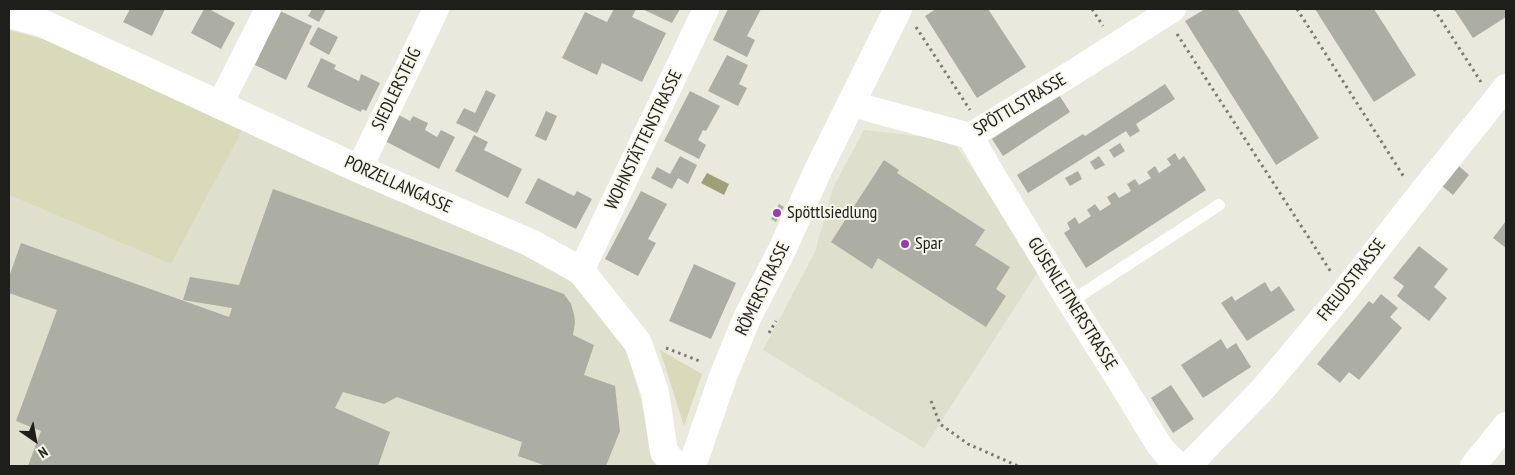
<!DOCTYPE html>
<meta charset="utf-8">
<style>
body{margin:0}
#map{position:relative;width:1515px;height:475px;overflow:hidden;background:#e9e9dd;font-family:"PT Sans Narrow",sans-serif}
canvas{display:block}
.frame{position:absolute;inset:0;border:10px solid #1e1e1a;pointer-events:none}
.north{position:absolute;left:10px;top:415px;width:50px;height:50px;-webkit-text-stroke:4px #f6f7ea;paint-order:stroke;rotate:147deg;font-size:14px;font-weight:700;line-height:20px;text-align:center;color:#1e1e1a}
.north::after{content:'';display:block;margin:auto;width:18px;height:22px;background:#1e1e1a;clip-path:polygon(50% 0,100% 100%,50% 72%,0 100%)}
</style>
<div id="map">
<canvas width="1515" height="475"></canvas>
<div class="frame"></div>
<div class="north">N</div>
</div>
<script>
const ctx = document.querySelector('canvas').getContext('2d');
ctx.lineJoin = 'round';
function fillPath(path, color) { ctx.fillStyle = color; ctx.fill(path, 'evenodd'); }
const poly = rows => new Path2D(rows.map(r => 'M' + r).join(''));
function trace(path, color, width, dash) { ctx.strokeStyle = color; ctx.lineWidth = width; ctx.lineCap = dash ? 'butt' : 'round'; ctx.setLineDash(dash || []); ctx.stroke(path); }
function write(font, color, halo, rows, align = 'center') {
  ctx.font = font + ' "PT Sans Narrow",sans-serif'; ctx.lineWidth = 4; ctx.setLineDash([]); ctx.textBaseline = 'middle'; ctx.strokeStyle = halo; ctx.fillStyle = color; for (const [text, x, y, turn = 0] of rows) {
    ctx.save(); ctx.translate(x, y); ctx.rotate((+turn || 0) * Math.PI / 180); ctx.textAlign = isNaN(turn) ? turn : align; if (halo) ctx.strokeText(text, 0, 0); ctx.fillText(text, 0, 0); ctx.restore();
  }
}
fillPath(poly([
 [243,129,513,250,562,275,588,295,624,339,659,466,9,466,9,195,171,264],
 [864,130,952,140,1041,267,924,448,763,350,815,252,833,188]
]), '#dedfcc');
fillPath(poly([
 [9,30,50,41,243,129,171,264,9,195],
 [660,350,702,374,684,426]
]), '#d8daba');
fillPath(poly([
 [707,173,729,184,724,195,701,183]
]), '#9ea076');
fillPath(poly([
 [130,9,165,9,152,36,123,22],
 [204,9,209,9,235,23,221,49,191,33],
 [312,9,326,9,319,22,308,16],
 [614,9,636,9,632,17,666,33,642,82,602,63,597,75,562,58,585,12,607,22],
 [642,9,680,9,672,23],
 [728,9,761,9,747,36,755,40,747,57,713,40],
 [936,9,988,9,1026,67,977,98,925,16],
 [1205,9,1237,9,1319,138,1276,165,1185,21],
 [1315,9,1374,9,1416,75,1374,102],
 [1454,9,1506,9,1506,17,1473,38],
 [280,11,312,26,286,80,255,65],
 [318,27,338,37,329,55,309,44],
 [727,55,748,65,739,84,747,88,738,106,708,91],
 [321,58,336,65,334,69,359,81,361,74,380,83,366,111,362,109,361,112,307,87],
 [1165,84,1175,99,1136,124,1140,131,1130,137,1126,131,1028,193,1017,175,1083,134,1085,136],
 [486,90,496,95,477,133,456,123,464,108,475,113],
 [690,91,720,106,706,131,703,130,698,140,706,145,699,159,664,141],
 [1059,95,1070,112,1003,156,992,139],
 [546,111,557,116,546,141,535,136],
 [397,114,410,121,413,116,428,123,425,130,437,137,441,130,455,137,439,169,383,140],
 [474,135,488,142,484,150,522,169,508,198,455,171],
 [1120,143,1125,151,1114,158,1109,150],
 [1175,153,1179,160,1184,156,1206,190,1086,268,1064,233,1070,229,1067,223,1075,217,1079,224,1091,216,1087,210,1095,204,1100,211,1111,204,1107,197,1115,192,1119,198,1131,191,1127,184,1135,179,1139,185,1151,178,1147,172,1155,166,1159,173,1171,165,1167,159],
 [680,156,697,165,688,184,678,178,672,189,651,178,657,167,670,174],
 [1099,156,1105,165,1095,170,1090,162],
 [884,160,899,170,897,173,985,230,975,245,1010,267,996,289,1006,296,986,327,878,258,872,269,831,242],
 [1459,166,1469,175,1453,195,1442,186],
 [1078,171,1082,179,1070,186,1065,178],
 [538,178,574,196,577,191,592,199,576,229,525,203],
 [273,189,564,294,571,304,574,314,575,323,573,335,594,345,584,375,615,386,620,431,606,466,546,466,518,456,522,442,397,397,384,404,343,392,335,408,390,432,378,466,28,466,41,431,16,421,57,310,9,293,9,277,21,243,229,317,232,308,183,300,190,277,239,285],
 [641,191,667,204,648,239,656,243,638,276,605,259],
 [779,204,784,207,776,222,771,219],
 [1506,221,1506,248,1493,238],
 [1419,246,1448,269,1434,287,1447,298,1429,321,1397,296,1404,286,1393,278],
 [694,264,736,283,711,339,669,321],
 [1265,282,1271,292,1279,286,1295,310,1247,341,1221,303,1232,296,1235,301],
 [1381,294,1398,308,1390,317,1402,328,1359,380,1349,372,1340,383,1317,364,1369,301,1373,304],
 [1221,339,1227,349,1236,343,1251,367,1203,398,1181,365],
 [1171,385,1194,419,1173,433,1151,398]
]), '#adaea3');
trace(poly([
 [1092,9,1103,26],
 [1297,9,1404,177],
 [1434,9,1481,82],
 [916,27,970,110],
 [1177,34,1331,272],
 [769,333,776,321],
 [666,348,702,362],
 [931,401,940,424,968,444,1018,466]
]), '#7b7b73', 3, [2.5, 4]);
trace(poly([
 [1070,302,1219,205]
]), '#fff', 12);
trace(poly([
 [852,103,870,109,970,136,1074,72,1173,9],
 [219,106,268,9],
 [970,136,993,176,1070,302,1117,376,1159,445,1168,456,1180,466],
 [359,169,436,9],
 [581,271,706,9],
 [1188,466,1263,389,1344,292,1417,198,1506,87],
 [1473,466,1506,425]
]), '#fff', 26);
trace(poly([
 [9,14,42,23,359,169,531,243,581,271,638,343,655,392,664,452,676,466]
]), '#fff', 28);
trace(poly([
 [692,466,724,374,747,318,782,250,819,168,898,9]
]), '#fff', 28);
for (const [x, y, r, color] of [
 [777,213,5,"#963da9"],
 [905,244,5,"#963da9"]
]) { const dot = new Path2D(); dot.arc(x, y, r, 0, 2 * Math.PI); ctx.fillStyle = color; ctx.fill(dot); trace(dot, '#f6f7ea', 2); }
write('18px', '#1e1e1a', '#f6f7ea', [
 ["SIEDLERSTEIG",397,89,-64],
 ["SPÖTTLSTRASSE",1020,105,-31],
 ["WOHNSTÄTTENSTRASSE",644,140,-64],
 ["PORZELLANGASSE",398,185,24],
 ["FREUDSTRASSE",1352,280,-52],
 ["RÖMERSTRASSE",763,289,-64],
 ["GUSENLEITNERSTRASSE",1072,304,58]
]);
write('18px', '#1e1e1a', '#f6f7ea', [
 ["Spöttlsiedlung",787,213],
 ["Spar",915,244]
], 'left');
</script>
